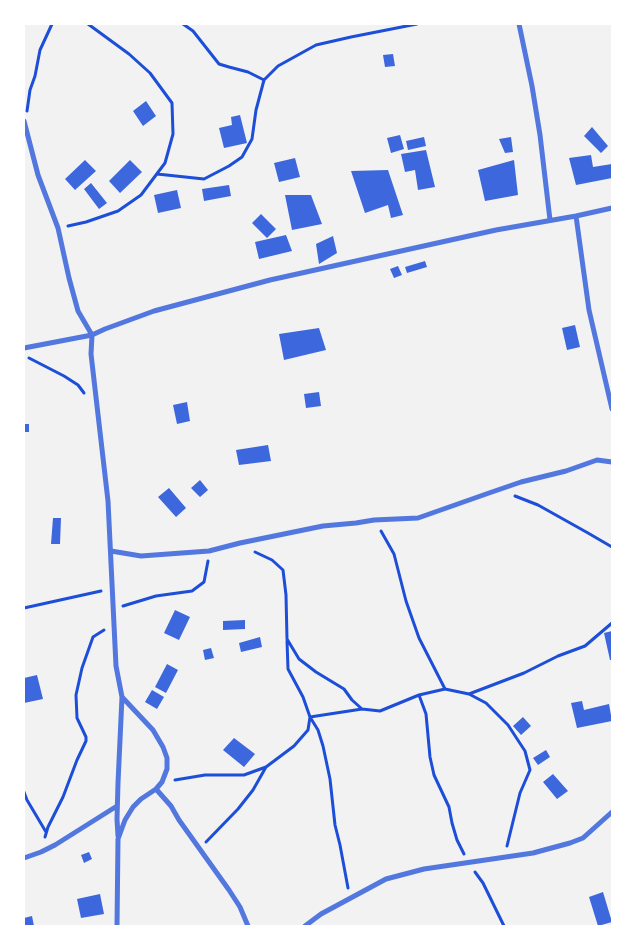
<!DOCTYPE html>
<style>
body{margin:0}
#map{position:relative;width:636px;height:950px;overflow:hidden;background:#f2f2f2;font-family:Overpass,sans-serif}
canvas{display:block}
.frame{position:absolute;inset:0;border:25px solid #fff;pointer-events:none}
</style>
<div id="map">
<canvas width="636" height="950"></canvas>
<div class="frame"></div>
</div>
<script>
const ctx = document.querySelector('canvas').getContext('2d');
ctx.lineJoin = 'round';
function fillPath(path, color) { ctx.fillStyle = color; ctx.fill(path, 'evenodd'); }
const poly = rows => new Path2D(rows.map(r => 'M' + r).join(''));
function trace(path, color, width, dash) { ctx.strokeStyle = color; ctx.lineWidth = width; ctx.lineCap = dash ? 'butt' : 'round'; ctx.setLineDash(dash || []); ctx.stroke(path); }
fillPath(poly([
 [393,54,395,66,385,67,383,55],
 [146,101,156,116,143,126,133,111],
 [240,115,247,143,224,148,219,128,232,125,231,117],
 [592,127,608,146,601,153,584,136],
 [400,135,404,149,391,153,387,138],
 [424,137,426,146,408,150,406,141],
 [511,137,513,152,505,153,499,139],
 [426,150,435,187,418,190,415,170,405,172,401,154],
 [591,155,593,167,612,164,612,178,576,185,569,158],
 [295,158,300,177,279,182,274,163],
 [85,160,96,171,75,190,65,179],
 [130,160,142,172,120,193,109,181],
 [514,160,518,195,485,201,478,170],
 [388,170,403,215,391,218,388,205,365,213,351,171],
 [91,183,107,203,99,209,84,189],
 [229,185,231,196,204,201,202,189],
 [177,190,181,208,158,213,154,195],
 [285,195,311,195,322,224,292,230],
 [261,214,276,229,267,238,252,223],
 [286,235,292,251,259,259,255,242],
 [333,236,337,253,319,264,316,244],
 [425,261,427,267,407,273,405,267],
 [398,266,402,275,394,278,390,269],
 [575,325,580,347,567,350,562,328],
 [319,328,326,350,284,360,279,334],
 [319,392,321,406,306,408,304,394],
 [187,402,190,421,177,424,173,405],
 [24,424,29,424,29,432,24,432],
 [268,445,271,461,239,465,236,450],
 [200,480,208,490,200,497,191,488],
 [169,488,186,508,176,517,158,497],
 [53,518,61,518,60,544,51,544],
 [175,610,190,617,179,640,164,633],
 [245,620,245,629,223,630,223,621],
 [612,631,612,660,610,660,604,633],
 [260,637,262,647,241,652,239,643],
 [211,648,214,658,205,660,203,650],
 [167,664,178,670,166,693,155,687],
 [37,675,43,699,24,703,24,678],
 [152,690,164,697,157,709,145,702],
 [582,701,584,710,609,704,612,721,577,728,571,703],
 [523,717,531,726,521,735,513,726],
 [234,738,255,754,244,767,223,750],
 [546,750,550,757,538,765,533,758],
 [553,774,568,791,557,799,543,782],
 [89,852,92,859,84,863,81,855],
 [603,892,612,922,598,926,589,897],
 [100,894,104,914,81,918,77,899],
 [32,916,34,926,24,926,24,918]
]), '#3d67dc');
trace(poly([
 [183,24,193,31,219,64,229,67,248,72,264,80],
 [27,111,30,90,35,76,40,50,52,24],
 [157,174,204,179,229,166,242,157,252,139,256,110,264,80,278,66,316,45,351,37,417,24],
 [68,226,86,222,118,211,141,195,165,163,173,134,172,103,150,73,129,54,88,24],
 [29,358,64,376,78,385,84,393],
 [515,496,538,505,588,533,612,547],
 [381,531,394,554,406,601,419,638,445,689],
 [255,552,272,560,283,570,286,595,287,639,299,659,316,672,344,689,352,700,362,709,380,711,419,695,426,714,430,757,434,775,449,807,452,823,457,840,464,854],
 [123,606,156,596,192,591,204,582,208,561],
 [24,608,101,591],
 [469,694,524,673,558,656,585,646,612,623],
 [419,695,445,689,469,694,486,703,508,725,525,751,530,770,520,793,507,846],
 [175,780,205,775,244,775,266,767,294,746,308,730,310,717,303,697,288,669,287,641],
 [24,792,27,800,46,832],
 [45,837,48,827,63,797,77,760,86,741,86,737,77,718,76,695,82,668,93,637,104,630],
 [206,842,238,809,253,790,266,767],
 [475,872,483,883,504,926],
 [348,888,340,845,335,825,330,779,323,746,318,730,310,717,362,709]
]), '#1d4ed8', 3);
trace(poly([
 [519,24,532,86,540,135,550,220],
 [24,121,38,175,58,228,69,278,78,311,92,335,24,348],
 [576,216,589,310,612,409],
 [111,551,141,556,209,551,240,543,323,526,356,523,374,520,418,518,489,493,521,482,566,471,597,460,612,462],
 [156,789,171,806,179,820,229,890,240,907,248,926],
 [118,836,117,819,118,783,122,697],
 [24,858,41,852,55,845,117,806],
 [117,926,118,839,125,820,133,807,141,799,156,789,162,782,167,769,167,758,163,747,153,730,122,697,116,666,108,501,91,354,92,335,105,329,154,311,270,280,496,230,576,216,612,208],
 [305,926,321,914,386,879,424,869,533,853,570,843,583,838,612,812]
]), '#5277de', 5);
</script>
